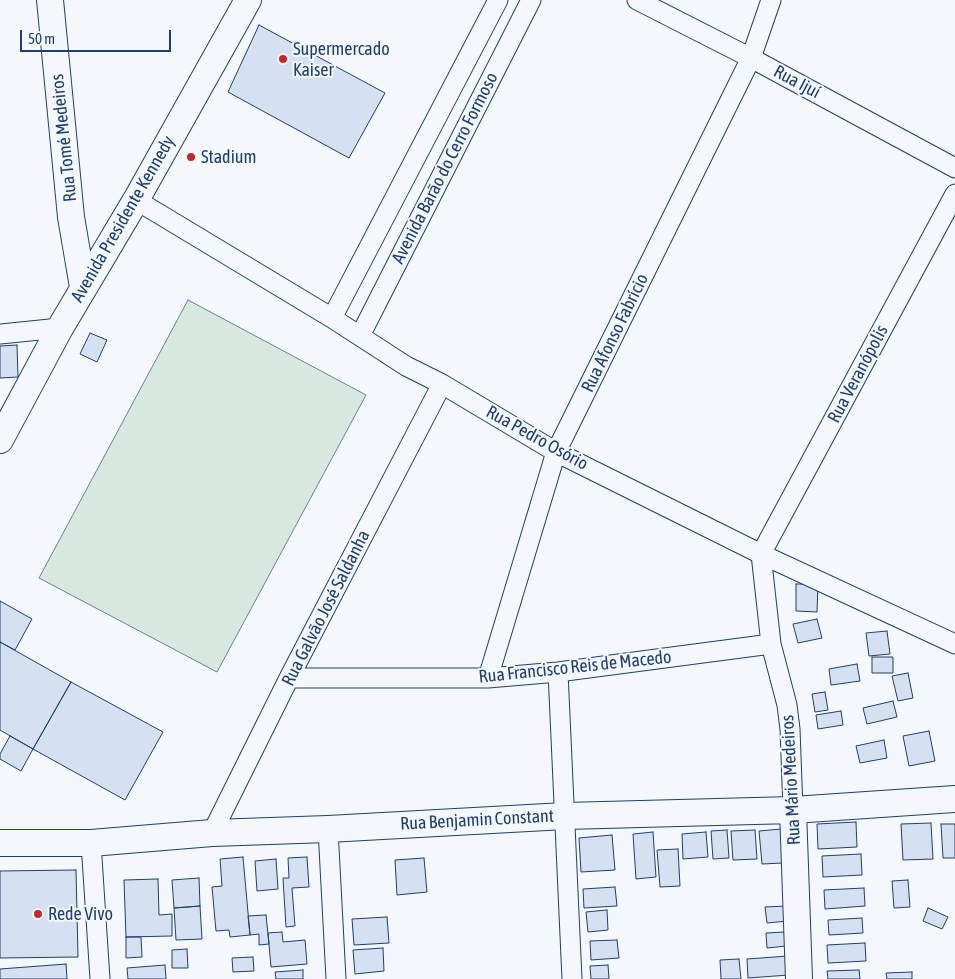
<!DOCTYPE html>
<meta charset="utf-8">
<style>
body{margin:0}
#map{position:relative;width:955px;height:979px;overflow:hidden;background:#f4f7fb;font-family:"Asap Condensed",sans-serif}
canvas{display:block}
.scale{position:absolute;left:20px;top:30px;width:151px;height:22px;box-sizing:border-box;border:2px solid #1d3f73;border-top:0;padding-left:6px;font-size:15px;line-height:18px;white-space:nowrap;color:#1d3f73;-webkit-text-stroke:4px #f4f7fb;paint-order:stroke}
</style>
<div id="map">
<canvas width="955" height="979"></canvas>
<div class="scale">50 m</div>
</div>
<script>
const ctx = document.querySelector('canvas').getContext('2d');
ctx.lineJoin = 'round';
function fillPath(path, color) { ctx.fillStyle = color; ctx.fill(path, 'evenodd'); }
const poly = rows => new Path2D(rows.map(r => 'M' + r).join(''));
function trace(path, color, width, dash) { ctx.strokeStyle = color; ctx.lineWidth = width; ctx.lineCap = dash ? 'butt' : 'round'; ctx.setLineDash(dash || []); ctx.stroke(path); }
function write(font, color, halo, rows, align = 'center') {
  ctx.font = font + ' "Asap Condensed",sans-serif'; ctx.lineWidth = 4; ctx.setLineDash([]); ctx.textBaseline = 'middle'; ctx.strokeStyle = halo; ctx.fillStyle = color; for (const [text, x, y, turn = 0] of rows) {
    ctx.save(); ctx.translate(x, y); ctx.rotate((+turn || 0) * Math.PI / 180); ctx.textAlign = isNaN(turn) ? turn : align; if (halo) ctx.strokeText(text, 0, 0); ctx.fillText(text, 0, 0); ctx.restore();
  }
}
const green = poly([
 [188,300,366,395,217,672,39,578,188,300]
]);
fillPath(green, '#d7e8df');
trace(green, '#687fa3', 1);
const building = poly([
 [259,25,385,93,349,158,228,92,259,25],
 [90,333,107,340,97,362,80,354,90,333],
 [17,345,18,377,0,378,0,346,17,345],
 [796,584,818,584,817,612,796,611,796,584],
 [0,601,32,619,15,650,0,642,0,601],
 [817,619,822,638,798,643,793,624,817,619],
 [887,631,890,654,869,656,866,633,887,631],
 [0,642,71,682,33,749,0,730,0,642],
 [872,657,893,657,893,673,872,673,872,657],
 [857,664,860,681,831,685,829,669,857,664],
 [908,673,913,698,898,701,892,676,908,673],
 [71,682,163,732,125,800,33,749,71,682],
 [825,692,828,710,815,712,812,694,825,692],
 [893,701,897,717,867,724,863,708,893,701],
 [841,711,843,725,818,729,816,715,841,711],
 [929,731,935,761,909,766,903,736,929,731],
 [10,736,33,749,21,771,0,759,0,754,10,736],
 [884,740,887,758,860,763,856,746,884,740],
 [856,822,857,847,818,849,817,824,856,822],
 [931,823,933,859,903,860,901,824,931,823],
 [941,824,955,824,955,858,943,858,941,824],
 [781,829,783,863,762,864,759,831,781,829],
 [727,830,729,858,713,859,711,831,727,830],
 [755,830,757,859,733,860,731,831,755,830],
 [653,832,656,877,636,879,633,834,653,832],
 [706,832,708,857,683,859,682,834,706,832],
 [612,835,615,870,581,872,579,838,612,835],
 [678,849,680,886,660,887,657,850,678,849],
 [861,854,862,875,823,877,822,856,861,854],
 [243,857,250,935,230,937,229,930,216,931,212,887,222,886,220,859,243,857],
 [307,857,309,887,292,888,295,926,286,927,283,878,289,878,288,858,307,857],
 [424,858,427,892,397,895,395,860,424,858],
 [276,859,278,889,257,891,255,861,276,859],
 [76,870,78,957,0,958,0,871,76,870],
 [199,878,200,906,174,908,172,880,199,878],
 [158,879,159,915,172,914,172,936,126,937,124,880,158,879],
 [908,880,910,907,894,908,892,881,908,880],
 [615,887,617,906,584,908,583,889,615,887],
 [864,888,865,906,825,909,824,890,864,888],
 [200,906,202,939,176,940,174,908,200,906],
 [787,906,788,921,767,923,765,907,787,906],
 [928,908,948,917,942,929,923,921,928,908],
 [607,910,608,930,588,932,586,912,607,910],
 [266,915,269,944,259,945,259,934,250,935,248,916,266,915],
 [387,917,389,943,354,945,352,919,387,917],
 [862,918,863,933,829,935,828,920,862,918],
 [282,932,283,942,305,940,307,964,271,967,268,933,282,932],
 [785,932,786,946,767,948,766,933,785,932],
 [126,937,141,937,142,957,126,958,126,937],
 [617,940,619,958,591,960,590,941,617,940],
 [865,943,866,961,828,963,827,945,865,943],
 [383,948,384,971,355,974,353,950,383,948],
 [187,949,188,968,172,968,172,950,187,949],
 [788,956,789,975,748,978,747,959,788,956],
 [253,957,254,971,233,972,232,958,253,957],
 [739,959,741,979,721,979,720,960,739,959],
 [66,964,67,979,0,979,0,969,66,964],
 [165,965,166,979,128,979,127,968,165,965],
 [608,965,609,979,591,979,590,966,608,965],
 [303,970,303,979,276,979,275,972,303,970],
 [859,970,860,979,828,979,827,971,859,970],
 [912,972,912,979,887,979,886,973,912,972]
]);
fillPath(building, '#d5e0f0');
trace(building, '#1d3f73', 1);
const street = poly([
 [637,0,751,58,955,168],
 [136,200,332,318,406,366,442,384,556,452,761,554,955,644],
 [332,318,498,0],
 [0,334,60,328],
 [360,336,531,0],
 [558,672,572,979],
 [289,678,488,678,558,672,771,644],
 [488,678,556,452,751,58,771,0],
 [793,810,790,729,787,705,771,644,761,554,955,194],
 [328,829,336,979],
 [212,833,289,678,442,384],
 [91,843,100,979]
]);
const secondary = poly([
 [50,0,71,217,83,287],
 [0,440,60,328,136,200,248,0],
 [793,810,799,979],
 [0,843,91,843,212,833,328,829,565,816,793,810,955,799]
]);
trace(street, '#1d3f73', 21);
trace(secondary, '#1d3f73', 28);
trace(street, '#f4f7fb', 19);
trace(secondary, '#f4f7fb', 26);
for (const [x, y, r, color] of [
 [283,59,5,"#c62828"],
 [191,157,5,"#c62828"],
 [38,914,5,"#c62828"]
]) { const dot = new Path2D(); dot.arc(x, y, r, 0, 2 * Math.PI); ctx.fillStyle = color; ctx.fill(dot); trace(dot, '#f4f7fb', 2); }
write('18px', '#1d3f73', '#f4f7fb', [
 ["Supermercado",293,49],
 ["Kaiser",293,70],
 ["Stadium",201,157],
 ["Rede Vivo",48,914]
], 'left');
write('18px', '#1d3f73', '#f4f7fb', [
 ["Rua Ijuí",797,82,28],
 ["Rua Tomé Medeiros",64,138,-96],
 ["Avenida Barão do Cerro Formoso",445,168,-63],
 ["Avenida Presidente Kennedy",123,219,-60],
 ["Rua Afonso Fabrício",615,333,-64],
 ["Rua Veranópolis",858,374,-62],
 ["Rua Pedro Osório",537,438,29],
 ["Rua Galvão José Saldanha",326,608,-63],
 ["Rua Francisco Reis de Macedo",575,667,-6],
 ["Rua Mário Medeiros",791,780,-93],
 ["Rua Benjamin Constant",477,820,-3]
]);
</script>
